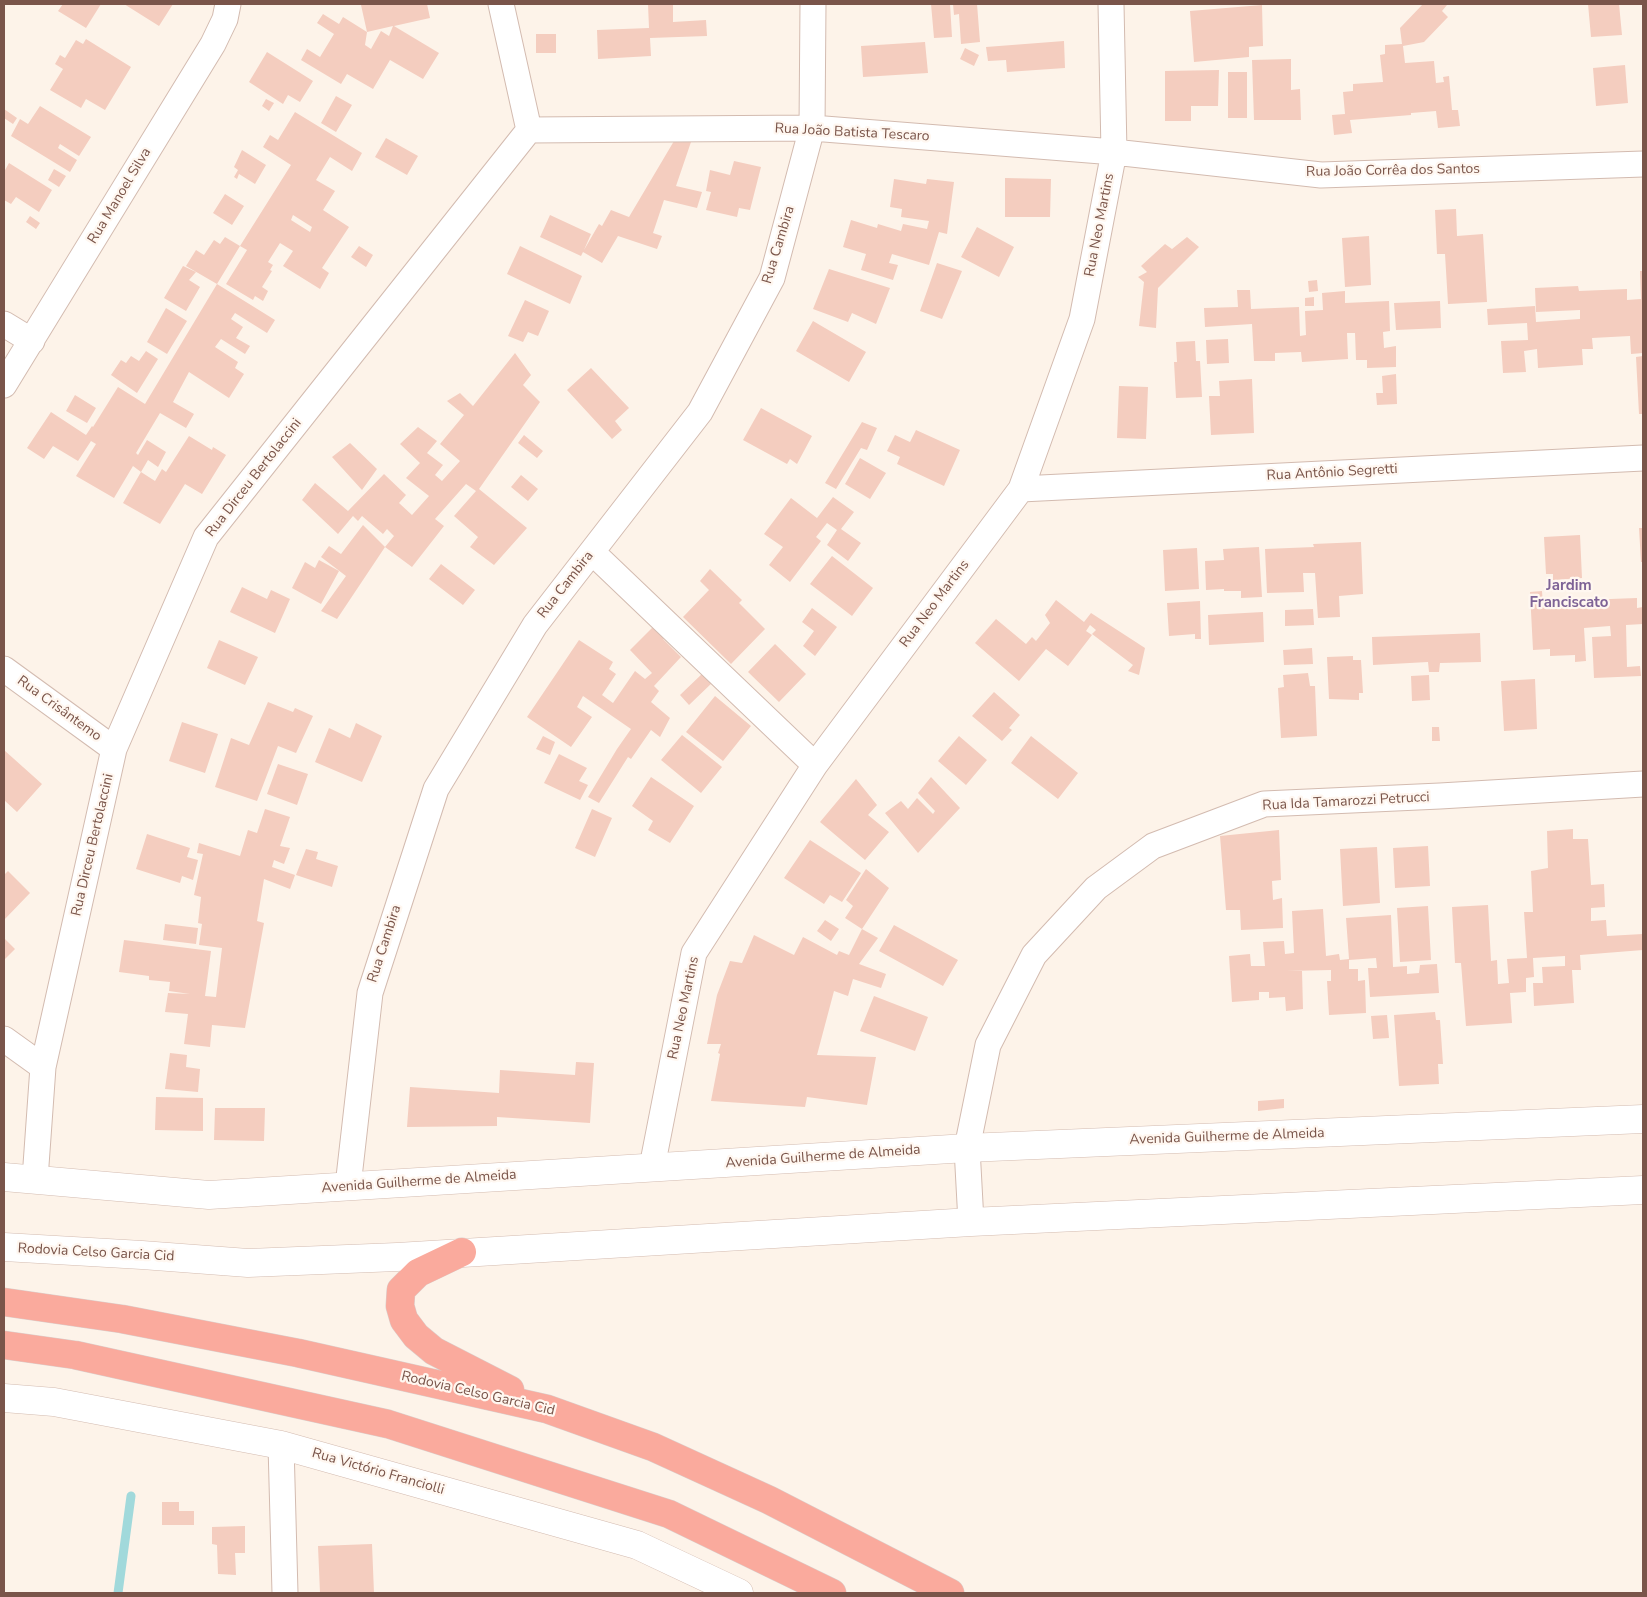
<!DOCTYPE html>
<meta charset="utf-8">
<style>
body{margin:0}
#map{position:relative;width:1647px;height:1597px;overflow:hidden;background:#fdf3e9;font-family:"Nunito Sans",sans-serif}
canvas{display:block}
.frame{position:absolute;inset:0;border:5px solid #7a554a;pointer-events:none}
</style>
<div id="map">
<canvas width="1647" height="1597"></canvas>
<div class="frame"></div>
</div>
<script>
const ctx = document.querySelector('canvas').getContext('2d');
ctx.lineJoin = 'round';
const poly = rows => new Path2D(rows.map(r => 'M' + r).join(''));
function trace(path, color, width, dash) { ctx.strokeStyle = color; ctx.lineWidth = width; ctx.lineCap = dash ? 'butt' : 'round'; ctx.setLineDash(dash || []); ctx.stroke(path); }
function fillPath(path, color) { ctx.fillStyle = color; ctx.fill(path, 'evenodd'); }
function write(font, color, halo, rows, align = 'center') {
  ctx.font = font + ' "Nunito Sans",sans-serif'; ctx.lineWidth = 4.5; ctx.setLineDash([]); ctx.textBaseline = 'middle'; ctx.strokeStyle = halo; ctx.fillStyle = color; for (const [text, x, y, turn = 0] of rows) {
    ctx.save(); ctx.translate(x, y); ctx.rotate((+turn || 0) * Math.PI / 180); ctx.textAlign = isNaN(turn) ? turn : align; if (halo) ctx.strokeText(text, 0, 0); ctx.fillText(text, 0, 0); ctx.restore();
  }
}
trace(poly([
 [118,1593,131,1496]
]), '#a1d9db', 9);
fillPath(poly([
 [63,4,101,4,86,28,58,11],
 [124,4,173,4,159,26],
 [368,4,427,4,430,18,394,26,439,53,423,79,390,60,373,89,347,74,341,84,301,60,307,49,320,57,334,34,317,23,323,14,339,24,343,17,367,32,365,45,371,49,381,31,389,36,393,26,367,32,361,5],
 [648,4,673,4,673,22,706,20,707,36,650,38,651,56,598,59,597,30,649,28],
 [931,4,950,4,952,37,934,38],
 [953,4,977,4,980,42,961,44,959,14,954,15],
 [1423,4,1445,4,1447,5,1442,11,1448,17,1424,42,1403,46,1405,63,1434,61,1436,83,1444,82,1443,77,1449,76,1452,110,1458,110,1460,126,1438,128,1436,111,1411,113,1411,115,1350,120,1352,133,1334,135,1332,115,1345,114,1343,92,1353,91,1353,84,1383,82,1380,55,1385,54,1385,45,1402,44,1400,28],
 [1588,4,1619,4,1622,35,1591,37],
 [1262,5,1263,46,1249,47,1249,57,1194,62,1190,11],
 [536,34,556,34,556,53,536,53],
 [86,39,131,67,105,110,86,99,81,108,50,90,63,69,55,64,60,55,65,58,76,40,83,44],
 [1064,41,1065,68,1007,72,1006,60,988,61,986,47],
 [925,42,928,73,863,77,861,46],
 [965,48,979,55,974,66,960,59],
 [267,52,313,81,300,102,288,95,283,104,249,82],
 [1291,59,1291,90,1300,89,1301,120,1254,120,1252,60],
 [1625,65,1628,103,1596,106,1593,68],
 [1219,70,1218,106,1191,106,1191,121,1165,121,1165,71],
 [1228,72,1247,72,1247,118,1228,118],
 [336,96,352,105,336,132,321,123],
 [266,99,274,103,269,111,262,106],
 [40,106,91,137,79,156,60,144,58,148,77,160,70,172,11,136,20,119,28,124],
 [4,109,17,118,13,124,4,118],
 [295,112,362,153,352,171,330,157,316,180,335,191,323,210,349,227,322,268,329,273,320,289,283,266,293,251,280,243,268,262,273,265,270,270,272,271,262,287,268,291,263,301,255,296,253,300,226,284,247,250,240,246,291,165,263,147,270,135,278,140],
 [293,215,312,227,310,232,291,220],
 [386,138,418,156,407,175,375,157],
 [674,141,691,142,676,186,702,192,697,208,664,200,653,233,662,236,657,249,618,236,602,263,583,252,581,256,540,237,550,215,591,234,584,250,599,224,602,226,611,210,629,217],
 [242,150,266,165,255,184,239,174,237,179,234,177,238,170,234,167],
 [734,161,761,167,750,210,739,208,737,217,706,210,711,192,706,191,710,170,730,175],
 [9,163,52,190,39,212,16,197,11,204,4,200,4,172],
 [54,169,66,176,59,187,48,180],
 [1005,178,1051,179,1050,217,1005,217],
 [894,179,926,184,927,179,954,182,947,234,939,232,929,265,892,254,889,263,898,265,893,280,861,270,866,254,843,247,851,220,877,228,878,224,901,231,903,224,927,229,929,221,901,217,902,209,890,207],
 [225,194,244,206,232,225,213,213],
 [1456,209,1457,236,1483,234,1487,302,1448,304,1445,254,1437,254,1435,210],
 [30,216,40,223,36,229,26,222],
 [977,227,1014,247,999,277,961,257],
 [1369,236,1371,285,1345,287,1342,238],
 [225,237,240,246,217,284,275,320,267,333,235,313,231,319,243,327,236,338,250,346,245,354,221,339,215,347,238,362,235,368,244,374,229,398,189,372,173,402,194,414,186,428,160,413,136,453,138,455,147,440,166,452,158,467,148,460,141,472,155,481,162,469,166,472,189,436,212,450,213,447,226,455,202,494,185,484,160,524,123,503,141,472,133,466,114,498,76,476,96,444,91,441,78,461,53,446,44,459,27,448,51,412,86,435,92,426,93,427,118,387,145,404,217,284,186,266,196,250,204,255,214,240,220,244],
 [1187,237,1199,247,1158,288,1156,328,1139,326,1144,282,1138,277,1147,272,1141,266,1165,244,1172,249],
 [359,246,373,255,366,267,351,257],
 [520,246,582,276,570,304,507,274],
 [937,263,962,271,942,319,920,311],
 [183,266,196,272,189,280,200,287,186,311,164,298],
 [829,269,890,288,876,324,852,313,848,322,813,309],
 [1640,271,1643,271,1643,353,1631,354,1630,336,1592,338,1593,349,1582,349,1583,365,1538,368,1537,349,1524,351,1526,372,1503,373,1501,341,1528,340,1527,323,1488,325,1487,309,1535,306,1536,322,1580,319,1580,310,1536,312,1535,288,1578,286,1579,291,1627,289,1627,300,1641,299],
 [1317,280,1318,291,1309,292,1308,281],
 [1237,290,1250,290,1251,309,1299,307,1300,336,1306,335,1305,311,1323,310,1322,293,1345,291,1345,303,1389,301,1390,331,1383,332,1384,348,1396,346,1396,367,1367,368,1367,360,1356,360,1355,333,1347,333,1348,359,1302,362,1301,352,1275,353,1275,361,1254,361,1252,324,1205,327,1204,308,1238,307],
 [1314,297,1314,306,1305,306,1305,298],
 [525,300,549,311,538,336,528,332,523,342,508,336],
 [1440,301,1441,328,1396,330,1394,303],
 [166,308,187,321,167,354,147,342],
 [813,321,866,352,849,382,796,351],
 [1228,339,1229,363,1207,364,1206,340],
 [1195,341,1196,361,1200,361,1202,397,1176,398,1174,362,1177,362,1176,342],
 [146,351,158,359,137,393,111,375,121,360,126,363,131,356,139,361],
 [515,353,531,375,523,385,540,402,479,489,527,528,494,565,470,547,478,537,454,516,476,491,466,484,435,519,444,526,412,567,385,547,337,619,321,611,346,576,321,557,329,546,341,554,363,525,385,547,394,536,387,529,383,534,362,516,358,521,353,516,338,534,302,500,315,483,348,511,384,474,406,495,399,503,412,515,429,496,406,478,420,463,400,444,418,427,437,441,427,453,443,465,435,475,442,481,460,461,440,444,464,415,447,401,460,393,473,406],
 [1643,356,1643,414,1639,414,1636,357],
 [591,368,629,408,615,421,622,430,612,439,567,390],
 [1396,374,1397,404,1377,405,1376,393,1383,393,1382,376],
 [1252,379,1254,433,1211,435,1209,396,1220,396,1219,381],
 [1119,386,1148,387,1146,439,1117,438],
 [75,395,96,408,87,423,66,411],
 [761,408,812,436,797,464,790,459,787,464,743,440],
 [862,422,877,428,867,450,861,448,836,489,825,483],
 [916,430,960,450,944,486,897,464,900,457,887,451,895,435,910,442],
 [524,435,543,451,537,458,518,443],
 [350,443,377,469,362,490,332,457],
 [860,458,886,473,870,499,845,484],
 [521,475,538,489,528,501,511,487],
 [833,497,854,512,841,529,861,543,848,561,827,545,837,530,827,523,816,537,821,541,790,582,769,565,783,547,764,534,791,498,817,518],
 [1639,528,1643,528,1643,562,1641,562],
 [1580,535,1582,578,1553,580,1553,574,1546,574,1544,537],
 [1361,542,1363,594,1339,596,1340,617,1318,618,1315,573,1303,573,1304,592,1267,593,1265,549,1314,547,1313,544],
 [1259,547,1262,597,1241,598,1241,591,1224,591,1224,589,1206,590,1205,561,1224,560,1223,549],
 [1197,548,1199,589,1165,591,1163,550],
 [832,556,873,588,852,616,810,584],
 [319,560,339,571,321,604,292,588,305,562,315,568],
 [441,564,475,590,463,605,429,579],
 [710,569,742,600,739,603,765,629,731,664,683,617,709,590,700,581],
 [242,587,267,599,271,590,290,599,275,633,230,612],
 [1542,591,1543,606,1583,604,1583,600,1637,598,1637,608,1643,607,1643,624,1626,625,1627,667,1640,666,1641,676,1594,678,1592,637,1611,636,1610,626,1584,628,1586,661,1575,662,1575,655,1550,656,1550,649,1533,650,1530,592],
 [1056,600,1084,622,1091,613,1145,648,1139,675,1128,671,1133,665,1092,634,1096,630,1090,625,1086,631,1092,635,1068,666,1046,649,1019,681,975,643,996,619,1026,644,1032,637,1036,641,1050,623,1045,615],
 [1200,601,1201,639,1195,639,1195,634,1169,636,1167,603],
 [812,608,837,627,815,656,803,646,814,631,802,622],
 [1313,609,1314,625,1285,626,1285,610],
 [1263,612,1264,642,1209,645,1208,615],
 [659,621,670,632,663,639,681,657,654,686,659,691,651,702,670,718,660,737,651,730,631,759,628,757,599,803,588,797,617,749,631,729,583,696,577,707,592,717,571,747,527,717,579,640,613,662,609,669,616,674,602,695,613,703,635,671,645,679,652,673,630,650],
 [1480,633,1481,662,1440,663,1439,672,1429,672,1428,662,1373,665,1372,637],
 [219,640,258,657,245,685,207,668],
 [775,644,806,674,779,702,748,672],
 [1312,648,1313,664,1284,665,1283,650],
 [1353,656,1353,660,1361,660,1363,693,1359,693,1359,700,1329,699,1327,657],
 [704,672,714,681,689,705,680,695],
 [1308,673,1310,686,1315,686,1317,736,1281,738,1278,688,1284,687,1283,675],
 [1429,675,1430,700,1412,701,1411,676],
 [1535,679,1537,729,1504,731,1501,681],
 [994,692,1020,715,1009,728,1012,730,1002,741,972,716],
 [715,696,751,726,723,761,686,732],
 [268,702,293,712,295,708,313,716,296,753,278,746,257,801,215,787,231,738,249,745],
 [182,722,218,734,205,773,169,761],
 [356,723,382,736,362,782,315,762,329,728,350,738],
 [1432,727,1439,727,1440,741,1432,741],
 [682,735,722,767,701,793,661,760],
 [543,736,555,742,550,755,536,749],
 [959,736,987,760,966,785,938,761],
 [1031,736,1078,773,1058,799,1011,763],
 [4,750,42,784,17,812,4,800],
 [559,754,587,768,579,781,588,785,580,800,544,783],
 [278,764,308,774,297,805,267,794],
 [651,777,694,806,670,843,648,830,653,821,632,806],
 [931,777,960,808,918,853,885,813,901,801,908,809,917,798,933,814,935,811,918,793],
 [856,779,877,805,868,815,889,832,865,860,820,822],
 [265,809,290,817,280,846,290,848,284,864,274,860,272,867,295,875,290,889,264,879,257,921,264,923,245,1028,212,1025,210,1047,184,1044,188,1014,165,1012,168,993,190,994,169,991,170,982,149,980,149,976,119,972,124,940,211,951,205,996,216,997,222,948,199,945,202,924,198,923,201,897,194,895,203,854,197,853,199,843,240,856,248,830,257,833],
 [592,809,612,818,595,857,575,848],
 [1573,829,1573,839,1588,839,1591,885,1604,884,1605,907,1591,908,1591,921,1606,920,1607,936,1643,934,1643,950,1580,955,1581,970,1572,970,1574,1003,1534,1006,1533,983,1543,983,1542,967,1565,966,1565,956,1533,958,1534,977,1526,978,1526,992,1510,993,1512,1023,1466,1026,1461,963,1455,963,1452,907,1488,905,1491,961,1497,960,1498,984,1509,983,1507,959,1527,958,1524,912,1533,912,1531,871,1548,868,1547,831],
 [1279,830,1281,880,1272,881,1273,900,1282,898,1283,928,1241,930,1240,910,1226,910,1220,836],
 [147,834,190,848,187,857,198,860,193,880,182,876,180,883,136,869],
 [810,840,861,873,842,902,830,895,824,904,784,878],
 [1428,846,1430,886,1395,888,1393,848],
 [1377,847,1380,903,1343,906,1340,849],
 [306,849,318,852,316,859,338,866,332,887,296,875],
 [866,869,889,888,862,929,878,938,859,964,886,974,881,988,853,979,848,996,834,991,817,1055,876,1057,867,1105,807,1097,805,1107,711,1101,720,1054,718,1053,721,1044,707,1044,717,995,730,961,742,963,754,935,794,955,803,937,837,955,839,951,849,955,862,929,845,918,853,906,846,900],
 [8,871,30,893,4,920,4,875],
 [1428,906,1431,960,1400,962,1397,908],
 [1323,909,1326,956,1339,954,1340,960,1349,959,1346,918,1391,915,1393,967,1407,966,1407,974,1419,973,1420,965,1437,964,1439,993,1370,997,1368,968,1377,968,1376,958,1349,960,1349,969,1358,969,1358,981,1365,980,1366,1013,1329,1015,1327,981,1331,981,1331,970,1286,971,1302,971,1303,1009,1286,1011,1285,997,1269,998,1269,992,1259,992,1259,1000,1232,1002,1229,956,1250,954,1251,966,1265,966,1263,942,1284,941,1285,954,1294,953,1292,911],
 [825,920,839,929,831,941,817,931],
 [165,924,198,928,196,944,163,940],
 [894,925,958,960,943,986,879,951],
 [4,938,15,949,4,960],
 [874,996,928,1017,915,1051,860,1031],
 [1435,1012,1436,1020,1440,1020,1443,1064,1438,1064,1439,1084,1399,1086,1394,1015],
 [1387,1015,1389,1038,1373,1039,1371,1016],
 [170,1053,187,1055,186,1067,200,1069,198,1092,165,1089],
 [576,1062,594,1063,590,1123,497,1117,497,1126,407,1127,410,1087,499,1093,500,1070,575,1075],
 [156,1097,203,1098,203,1131,155,1130],
 [1284,1099,1284,1108,1258,1111,1258,1101],
 [215,1108,265,1108,264,1141,214,1140],
 [162,1502,179,1502,179,1511,194,1511,194,1525,162,1525],
 [245,1526,245,1553,235,1553,236,1575,218,1574,217,1545,212,1544,212,1527],
 [372,1544,374,1593,320,1593,318,1546]
]), '#f4cdbf');
const minor = poly([
 [529,130,812,128,1114,152,1321,175,1643,164],
 [4,324,32,341],
 [4,385,213,44,225,19,228,4],
 [1021,489,1643,458],
 [592,552,815,765],
 [4,669,114,749],
 [4,1039,43,1067],
 [652,1167,694,953,815,765,1021,489,1082,319,1114,152,1111,4],
 [35,1179,43,1067,114,749,206,537,529,130,501,4],
 [348,1186,370,993,436,789,535,625,700,412,772,278,812,128,813,4],
 [971,1222,967,1148,988,1045,1034,955,1096,888,1153,846,1264,804,1440,796,1643,784],
 [281,1445,285,1593]
]);
const tertiary = poly([
 [4,1177,209,1195,967,1148,1643,1119],
 [4,1247,142,1255,248,1263,397,1257,971,1222,1643,1190],
 [4,1398,54,1402,281,1445,637,1545,739,1593]
]);
const motorway = poly([
 [462,1252,418,1273,401,1290,400,1306,404,1320,416,1336,434,1351,510,1390],
 [4,1302,122,1319,298,1353,547,1409,653,1447,769,1500,950,1593],
 [4,1345,75,1355,388,1424,669,1514,832,1593]
]);
trace(minor, '#d3bbb0', 27);
trace(tertiary, '#d3bbb0', 29);
trace(motorway, '#dacfcc', 29);
trace(minor, '#fff', 25);
trace(tertiary, '#fff', 28);
trace(motorway, '#faaa9d', 28);
write('14px', '#7a554a', '#fff7f0', [
 ["Rua João Batista Tescaro",852,133,3],
 ["Rua João Corrêa dos Santos",1393,171,-1],
 ["Rua Manoel Silva",120,196,-59],
 ["Rua Neo Martins",1100,225,-79],
 ["Rua Cambira",779,245,-73],
 ["Rua Antônio Segretti",1332,473,-3],
 ["Rua Dirceu Bertolaccini",254,478,-52],
 ["Rua Cambira",566,585,-52],
 ["Rua Neo Martins",935,604,-53],
 ["Rua Crisântemo",59,709,36],
 ["Rua Ida Tamarozzi Petrucci",1346,802,-3],
 ["Rua Dirceu Bertolaccini",93,845,-77],
 ["Rua Cambira",385,944,-72],
 ["Rua Neo Martins",684,1008,-78],
 ["Avenida Guilherme de Almeida",1227,1137,-2],
 ["Avenida Guilherme de Almeida",823,1157,-4],
 ["Avenida Guilherme de Almeida",419,1182,-4],
 ["Rodovia Celso Garcia Cid",96,1253,3],
 ["Rodovia Celso Garcia Cid",478,1394,13],
 ["Rua Victório Franciolli",378,1472,16]
]);
write('bold 15px', '#7e6396', '#fff7f0', [
 ["Jardim",1569,586],
 ["Franciscato",1569,603]
]);
</script>
